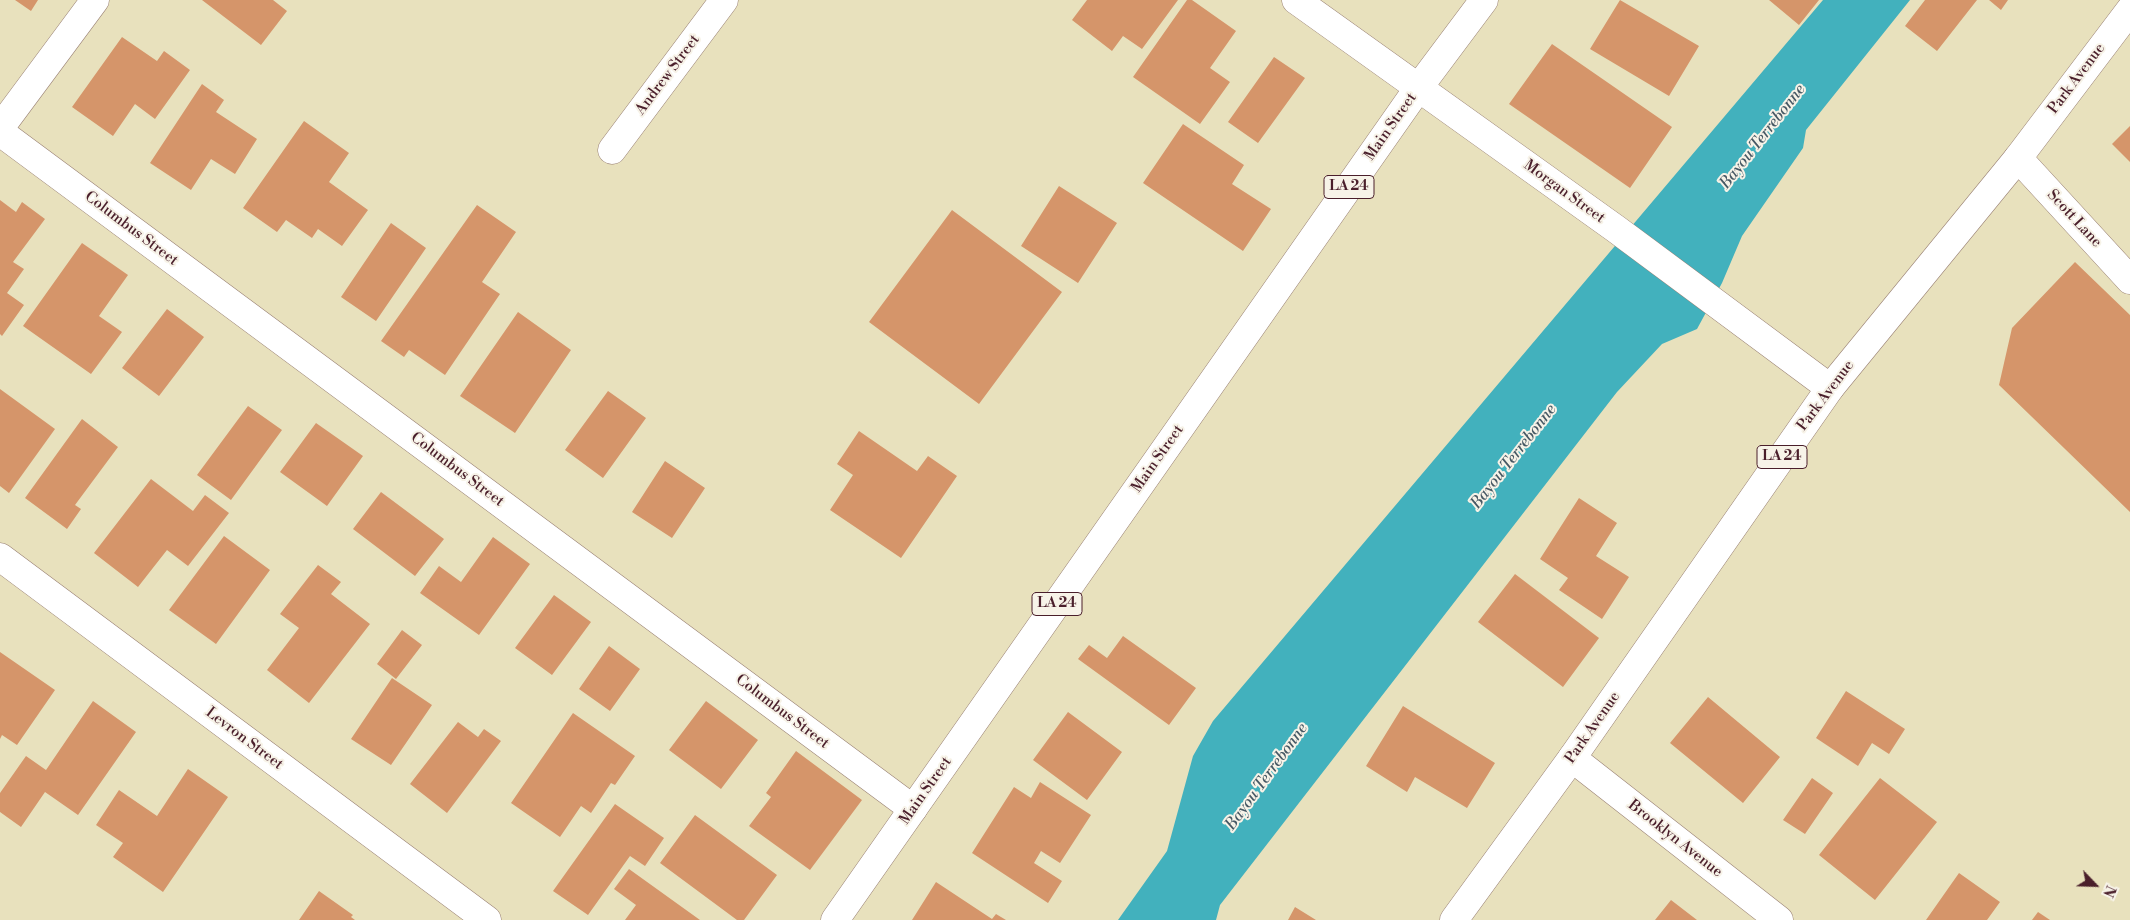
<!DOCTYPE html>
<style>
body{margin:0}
#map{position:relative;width:2130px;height:920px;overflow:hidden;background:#e8e1bd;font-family:"Libre Bodoni",serif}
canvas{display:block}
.north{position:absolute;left:2070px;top:860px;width:50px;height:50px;-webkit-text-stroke:4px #f7f3e8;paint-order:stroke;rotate:114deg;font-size:14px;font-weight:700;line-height:20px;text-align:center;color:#4a1f2b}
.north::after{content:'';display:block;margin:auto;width:18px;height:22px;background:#4a1f2b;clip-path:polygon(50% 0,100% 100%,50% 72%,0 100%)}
</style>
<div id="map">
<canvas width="2130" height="920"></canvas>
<div class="north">N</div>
</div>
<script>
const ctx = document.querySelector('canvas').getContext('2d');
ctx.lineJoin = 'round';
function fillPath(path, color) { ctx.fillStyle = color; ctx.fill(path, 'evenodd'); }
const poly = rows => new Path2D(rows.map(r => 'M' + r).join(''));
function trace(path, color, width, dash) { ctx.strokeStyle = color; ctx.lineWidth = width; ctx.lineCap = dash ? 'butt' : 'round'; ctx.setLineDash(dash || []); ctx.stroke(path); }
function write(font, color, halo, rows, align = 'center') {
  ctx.font = font + ' "Libre Bodoni",serif'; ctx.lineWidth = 4; ctx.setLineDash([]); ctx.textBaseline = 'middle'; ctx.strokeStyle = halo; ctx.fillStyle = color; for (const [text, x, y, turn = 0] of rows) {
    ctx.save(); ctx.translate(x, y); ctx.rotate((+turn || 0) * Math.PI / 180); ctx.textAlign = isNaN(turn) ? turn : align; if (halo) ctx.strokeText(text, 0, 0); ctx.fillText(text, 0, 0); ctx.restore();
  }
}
fillPath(poly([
 [1823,0,1910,0,1806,130,1803,148,1742,236,1722,283,1697,329,1662,344,1617,392,1220,905,1216,920,1118,920,1167,851,1193,756,1213,721]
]), '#42b1bd');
fillPath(poly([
 [15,0,38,0,31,11],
 [202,0,273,0,287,11,261,45],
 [1087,0,1178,0,1142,49,1123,36,1112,51,1072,20],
 [1187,0,1192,0,1236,31,1210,68,1230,82,1200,124,1133,77],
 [1620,0,1699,46,1669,96,1590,49],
 [1769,0,1819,0,1799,25],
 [1925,0,1977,0,1937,51,1905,26],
 [1989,0,2008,0,2001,10],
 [122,37,157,61,164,51,190,70,155,119,135,104,113,136,72,107],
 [1552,44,1672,127,1630,188,1509,104],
 [1274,57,1305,78,1258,143,1228,122],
 [202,84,224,100,216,112,257,139,235,174,211,159,191,190,150,163],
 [304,121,349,153,329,182,368,210,342,246,318,229,312,238,286,220,277,232,243,208],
 [1183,124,1244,165,1232,184,1271,209,1243,251,1143,183],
 [2130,126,2130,162,2112,144],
 [1059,186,1117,223,1078,283,1021,246],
 [0,200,16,212,22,202,45,219,13,262,24,269,7,293,24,305,2,336,0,334],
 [477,205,516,232,482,282,500,294,445,375,409,350,404,357,381,341],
 [952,210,1062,292,979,404,869,322],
 [391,223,426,248,376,321,341,297],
 [82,243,128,275,99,316,122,332,91,374,23,326],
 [2075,262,2130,315,2130,512,1999,385,2012,328],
 [167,309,204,337,159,396,122,368],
 [518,312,571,350,515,433,460,396],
 [0,389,55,429,9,493,0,486],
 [608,391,646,418,603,478,565,450],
 [248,406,282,430,231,500,197,475],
 [82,419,118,447,75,505,81,509,67,529,25,498],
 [316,423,363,456,327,506,280,472],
 [859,431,917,471,928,456,957,476,901,558,830,510,853,475,837,464],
 [665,461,705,488,672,538,632,512],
 [151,479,193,511,205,495,229,513,188,566,167,550,138,587,94,553],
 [381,492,444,539,415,576,353,529],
 [1579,498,1617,523,1596,556,1629,577,1602,619,1559,590,1568,578,1540,559],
 [224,536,270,570,216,644,169,610],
 [493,537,530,564,479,635,420,593,439,566,461,582],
 [318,565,341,582,331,594,370,624,309,703,267,670,299,628,280,614],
 [1515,574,1599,638,1563,687,1478,622],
 [554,595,591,622,552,675,515,648],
 [402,630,422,645,396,679,377,664],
 [1123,636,1196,688,1169,725,1078,659,1089,645,1107,658],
 [609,646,640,669,610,711,579,689],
 [0,652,55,690,17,745,2,735,0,739],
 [392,678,432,705,391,765,351,739],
 [1846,691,1905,729,1889,754,1872,743,1858,766,1816,738],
 [1708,697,1780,757,1743,803,1670,743],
 [93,701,136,732,78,815,45,792,21,827,0,812,0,793,26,756,46,770],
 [706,701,758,740,721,789,669,750],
 [1403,706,1495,763,1467,808,1415,777,1407,792,1366,766],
 [1068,712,1122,752,1087,800,1033,760],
 [573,713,635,756,615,785,611,783,591,813,581,806,560,837,511,803],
 [458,722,478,737,484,729,501,741,447,813,410,784],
 [796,751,862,800,810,870,749,826,771,797,766,793],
 [188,769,228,797,163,892,113,857,123,843,96,825,119,790,157,816],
 [1812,778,1833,793,1805,834,1783,820],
 [1880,778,1937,822,1875,900,1819,855],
 [1040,782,1091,815,1060,863,1041,851,1034,863,1062,881,1048,903,972,853,1014,787,1031,798],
 [615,804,664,838,645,866,630,856,588,915,553,891],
 [695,815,777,875,744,920,737,920,660,863],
 [629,869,700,920,625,920,636,905,614,889],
 [1959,873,2000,902,1987,920,1926,920],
 [936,882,992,919,996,914,1006,920,912,920],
 [319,891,353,915,351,917,355,920,299,920],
 [1671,900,1697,920,1655,920],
 [1295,907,1316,920,1288,920],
 [2038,912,2050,920,2032,920]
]), '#d5956a');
const minor = poly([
 [1296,0,1616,229,1830,388],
 [0,128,95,0],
 [0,132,913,809],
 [612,150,724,0],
 [2018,158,2130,280],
 [0,557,487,920],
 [1572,758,1779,920]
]);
const major = poly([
 [835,920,1419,87,1484,0],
 [1454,920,1572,758,1830,388,2018,158,2130,10]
]);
trace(minor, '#998074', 29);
trace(major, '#998074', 29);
trace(minor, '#fff', 28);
trace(major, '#fff', 28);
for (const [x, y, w] of [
 [1349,187,50],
 [1782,457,50],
 [1057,604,50]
]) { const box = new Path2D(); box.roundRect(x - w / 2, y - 11.5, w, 23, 4); ctx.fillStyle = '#f7f3e8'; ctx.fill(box); trace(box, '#4a1f2b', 1); }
write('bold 14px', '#4a1f2b', null, [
 ["LA 24",1349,187],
 ["LA 24",1782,457],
 ["LA 24",1057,604]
]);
write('15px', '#4a1f2b', '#f7f3e8', [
 ["Andrew Street",668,75,-53],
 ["Park Avenue",2077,79,-53],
 ["Main Street",1391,127,-55],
 ["Morgan Street",1564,192,36],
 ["Scott Lane",2074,219,47],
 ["Columbus Street",131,229,37],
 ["Park Avenue",1826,396,-53],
 ["Main Street",1158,459,-55],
 ["Columbus Street",457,470,37],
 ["Columbus Street",782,712,37],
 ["Park Avenue",1593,728,-55],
 ["Levron Street",244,739,37],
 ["Main Street",926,791,-55],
 ["Brooklyn Avenue",1675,839,38]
]);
write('italic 16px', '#475965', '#f7f3e8', [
 ["Bayou Terrebonne",1763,137,-52],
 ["Bayou Terrebonne",1514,457,-52],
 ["Bayou Terrebonne",1267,777,-54]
]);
</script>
